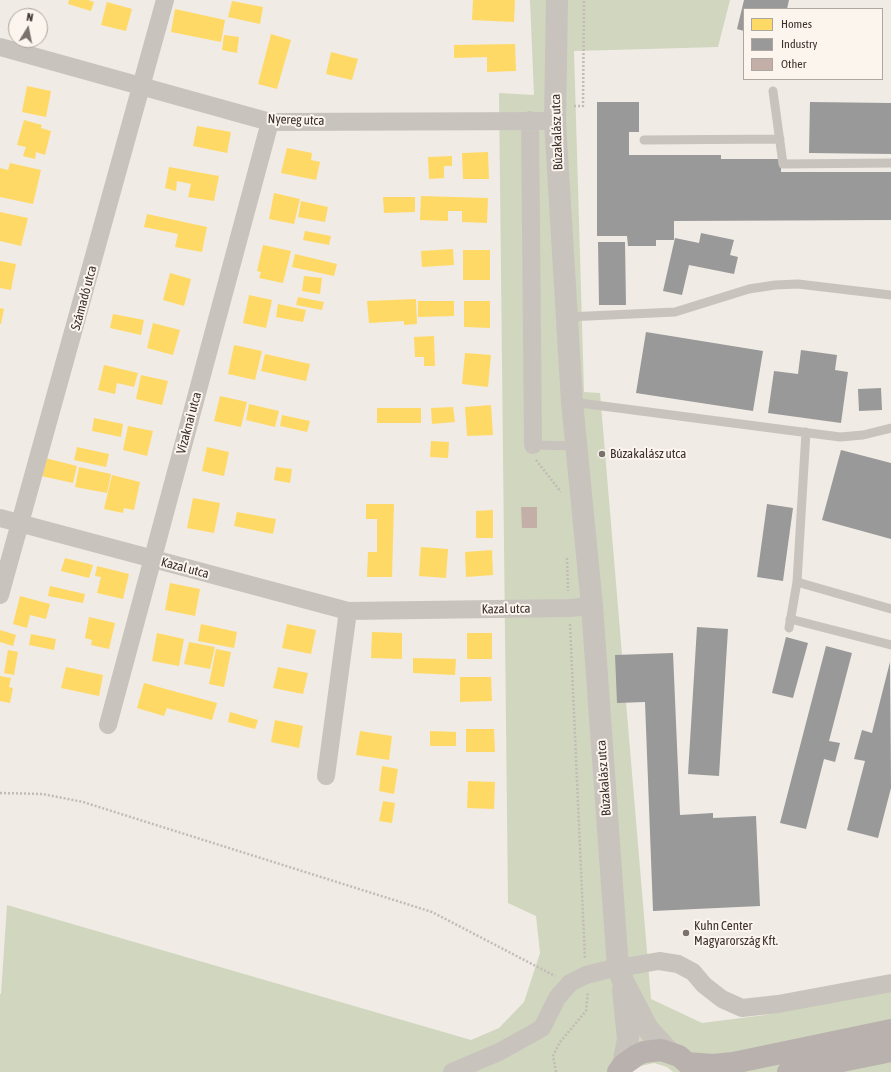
<!DOCTYPE html>
<meta charset="utf-8">
<style>
body{margin:0}
#map{position:relative;width:891px;height:1072px;overflow:hidden;background:#f0ebe5;font-family:"Asap Condensed",sans-serif}
canvas{display:block}
.legend{position:absolute;left:743px;top:8px;width:140px;height:72px;box-sizing:border-box;background:#fbf5ee;border:1px solid #aea6a0;margin:0;padding:5px 7px;list-style:none;font-size:12px;color:#3b302b}
.legend li{display:flex;align-items:center;gap:8px;height:20px}
.legend b{width:20px;border:1px solid #aea6a0}
.north{position:absolute;left:8px;top:8px;width:40px;height:40px;box-sizing:border-box;background:#fbf5ee;border:1px solid #aea6a0;border-radius:50%;rotate:10deg;font-size:11px;font-weight:700;line-height:16px;text-align:center;color:#3b302b}
.north::after{content:'';display:block;margin:auto;width:14px;height:18px;background:#7a716c;clip-path:polygon(50% 0,100% 100%,50% 72%,0 100%)}
</style>
<div id="map">
<canvas width="891" height="1072"></canvas>
<ul class="legend">
<li><b style="height:11px;background:#ffd966"></b>Homes</li>
<li><b style="height:11px;background:#999"></b>Industry</li>
<li><b style="height:11px;background:#c3afa7"></b>Other</li>
</ul>
<div class="north">N</div>
</div>
<script>
const ctx = document.querySelector('canvas').getContext('2d');
ctx.lineJoin = 'round';
function fillPath(path, color) { ctx.fillStyle = color; ctx.fill(path, 'evenodd'); }
const poly = rows => new Path2D(rows.map(r => 'M' + r).join(''));
function trace(path, color, width, dash) { ctx.strokeStyle = color; ctx.lineWidth = width; ctx.lineCap = dash ? 'butt' : 'round'; ctx.setLineDash(dash || []); ctx.stroke(path); }
function write(font, color, halo, rows, align = 'center') {
  ctx.font = font + ' "Asap Condensed",sans-serif'; ctx.lineWidth = 4; ctx.setLineDash([]); ctx.textBaseline = 'middle'; ctx.strokeStyle = halo; ctx.fillStyle = color; for (const [text, x, y, turn = 0] of rows) {
    ctx.save(); ctx.translate(x, y); ctx.rotate((+turn || 0) * Math.PI / 180); ctx.textAlign = isNaN(turn) ? turn : align; if (halo) ctx.strokeText(text, 0, 0); ctx.fillText(text, 0, 0); ctx.restore();
  }
}
fillPath(poly([
 [530,0,730,0,718,47,574,51,584,392,600,393,651,999,702,1023,765,1015,891,987,891,1072,673,1072,667,1067,654,1063,641,1066,632,1072,0,1072,0,994,1,994,7,905,471,1040,499,1028,524,1002,540,953,536,916,508,903,499,93,534,95]
]), '#d1d6bf');
fillPath(poly([
 [69,0,88,0,94,2,91,11,68,4],
 [473,0,515,0,514,22,472,20],
 [232,1,263,7,260,24,228,17],
 [107,2,132,9,126,31,101,25],
 [175,9,225,20,221,42,171,32],
 [271,34,291,40,277,89,258,84],
 [224,35,239,37,237,53,222,50],
 [515,44,516,71,487,72,487,57,454,58,454,45],
 [331,52,358,59,352,80,326,74],
 [27,86,51,91,46,117,22,112],
 [24,120,42,125,41,128,51,131,45,155,36,152,35,159,23,156,26,147,17,145],
 [197,126,231,132,227,153,193,146],
 [287,148,312,153,311,160,320,162,316,180,281,173],
 [488,152,489,179,463,179,462,153],
 [452,156,452,166,444,166,444,178,429,179,428,157],
 [10,163,41,170,33,204,0,197,0,168,8,170],
 [169,167,219,176,214,201,188,197,191,184,177,181,176,191,165,188],
 [274,193,300,199,294,224,269,219],
 [421,196,488,198,487,223,462,222,462,211,448,211,448,221,420,220],
 [383,197,415,197,415,212,384,213],
 [301,201,328,207,325,222,298,217],
 [0,212,28,218,21,246,0,241],
 [147,214,207,227,202,252,175,247,178,234,144,227],
 [305,231,331,236,329,245,303,240],
 [263,245,291,251,283,283,259,278,261,272,257,271],
 [453,249,454,265,422,267,421,251],
 [463,250,490,250,490,280,463,280],
 [295,254,337,264,334,276,292,267],
 [0,261,16,264,11,290,0,288],
 [170,273,191,279,184,306,163,300],
 [304,276,322,278,320,294,302,291],
 [249,295,272,300,266,328,243,323],
 [298,297,324,302,322,310,296,305],
 [416,299,417,324,404,325,404,321,369,323,367,301],
 [418,301,454,301,454,316,418,317],
 [464,301,490,301,490,328,464,327],
 [278,304,306,310,303,322,276,317],
 [0,308,4,309,1,324,0,324],
 [113,314,144,320,141,335,110,328],
 [153,323,180,330,173,355,147,348],
 [434,336,435,366,424,366,424,357,415,357,414,337],
 [234,345,262,351,255,380,228,374],
 [465,353,491,355,488,387,462,384],
 [265,354,310,364,306,381,261,371],
 [104,365,138,373,134,387,117,383,115,394,98,390],
 [141,375,168,381,162,405,136,399],
 [220,396,247,402,241,427,214,421],
 [249,404,279,411,275,427,246,420],
 [491,405,493,435,467,436,465,407],
 [453,407,455,422,432,424,431,408],
 [377,408,421,408,421,423,377,423],
 [282,415,310,421,307,432,280,426],
 [94,418,123,424,121,437,92,431],
 [128,426,153,431,147,456,123,450],
 [431,441,449,442,448,458,430,457],
 [77,447,109,454,106,467,74,460],
 [207,447,229,452,224,476,202,471],
 [45,458,77,466,73,483,41,476],
 [79,467,111,474,107,493,75,487],
 [276,467,292,469,290,483,274,480],
 [112,475,140,482,134,510,124,508,123,513,104,509],
 [193,498,220,503,214,533,187,528],
 [366,504,394,504,392,577,367,577,368,552,377,552,377,519,366,519],
 [493,510,493,538,476,538,476,511],
 [237,512,276,519,273,534,234,526],
 [421,547,448,549,446,578,419,576],
 [492,550,493,575,466,577,465,552],
 [65,558,93,565,89,578,61,571],
 [97,566,129,574,123,599,97,593,101,577,95,576],
 [170,583,200,589,195,616,165,610],
 [50,586,85,594,83,603,48,596],
 [20,596,50,604,46,619,30,615,27,628,13,624],
 [89,617,115,623,109,649,91,645,92,640,85,638],
 [201,624,237,632,234,648,198,641],
 [287,624,316,630,311,654,282,648],
 [0,630,16,635,13,646,0,642],
 [372,632,402,633,402,659,371,658],
 [157,633,184,639,179,666,152,661],
 [467,633,492,633,492,659,467,659],
 [31,634,56,639,54,650,29,645],
 [189,642,215,647,210,669,184,664],
 [216,649,231,652,224,687,209,684],
 [8,650,18,652,14,675,4,673],
 [413,658,456,659,455,675,413,673],
 [66,667,103,675,99,696,61,688],
 [278,667,308,673,303,694,273,688],
 [0,676,11,678,9,687,13,688,10,703,0,701],
 [460,677,491,677,492,701,460,702],
 [144,683,217,703,212,720,167,708,164,716,137,708],
 [230,712,258,720,255,729,228,722],
 [275,720,303,726,299,748,271,742],
 [466,729,494,729,495,752,466,752],
 [360,731,392,736,389,760,356,755],
 [430,731,456,732,456,746,430,746],
 [382,766,398,769,394,794,379,791],
 [468,781,495,782,494,809,467,808],
 [383,801,395,803,392,823,379,821]
]), '#ffd966');
fillPath(poly([
 [744,0,789,0,787,9,744,9,744,31,737,29],
 [597,102,639,102,639,132,629,132,629,155,721,155,721,159,781,159,781,172,891,172,891,220,674,221,674,240,656,240,656,246,628,246,627,236,597,236],
 [810,102,891,103,891,154,809,153],
 [701,233,734,240,730,255,738,257,734,274,689,265,682,295,663,291,675,238,699,243],
 [598,242,625,242,626,305,599,305],
 [646,332,763,351,753,411,636,393],
 [801,350,837,355,835,370,848,372,841,423,768,413,774,371,798,374],
 [881,388,882,410,859,411,858,389],
 [841,450,891,463,891,539,822,520],
 [767,504,793,508,783,581,757,577],
 [697,627,728,629,719,776,688,774],
 [786,637,808,643,793,698,772,693],
 [826,646,852,653,829,741,840,743,835,762,824,759,806,829,780,823],
 [673,653,680,815,713,813,713,818,756,816,760,906,653,911,645,702,617,703,615,655],
 [890,662,891,788,878,838,847,830,865,761,854,759,862,730,872,733]
]), '#999');
fillPath(poly([
 [521,507,537,507,537,528,522,528]
]), '#c3afa7');
trace(poly([
 [574,106,583,106,584,0],
 [536,460,561,492],
 [567,558,568,591],
 [570,624,585,959],
 [0,793,43,794,83,802,432,912,555,976],
 [556,1072,553,1056,560,1042,586,1011,588,992]
]), '#c2bbb6', 2.5, [2, 2]);
trace(poly([
 [773,91,783,164,891,163],
 [644,140,780,139],
 [567,317,675,312,749,289,775,285,798,284,891,295],
 [572,402,840,437,863,435,891,428],
 [533,445,576,446],
 [797,582,891,609],
 [790,619,891,645],
 [789,628,797,582,806,432]
]), '#c9c3be', 9);
trace(poly([
 [0,47,270,122,555,121],
 [530,120,533,445],
 [0,518,348,611,569,608,592,606],
 [0,595,165,0],
 [108,725,270,122],
 [326,776,348,611],
 [452,1072,499,1052,542,1028,557,998,570,983,586,975,606,970,659,961,678,964,693,972,704,985,722,999,742,1008,778,1004,891,983]
]), '#c9c3be', 18);
trace(poly([
 [557,0,555,121,572,402,592,606,618,968,623,981,648,1029,669,1052],
 [623,990,628,1039,623,1065]
]), '#c9c3be', 22);
trace(poly([
 [687,1063,713,1065,733,1063,891,1030],
 [618,1072,623,1065,637,1055,644,1052,661,1050,679,1056,687,1063,694,1072],
 [788,1072,891,1051]
]), '#b8b1ad', 22);
for (const [x, y, r, color] of [
 [602,454,4,"#7a716c"],
 [686,933,4,"#7a716c"]
]) { const dot = new Path2D(); dot.arc(x, y, r, 0, 2 * Math.PI); ctx.fillStyle = color; ctx.fill(dot); trace(dot, '#fbf5ee', 1.5); }
write('13px', '#3b302b', '#fbf5ee', [
 ["Nyereg utca",296,120,2],
 ["Búzakalász utca",557,132,-92],
 ["Számadó utca",84,298,-75],
 ["Vízaknai utca",189,423,-75],
 ["Kazal utca",185,568,15],
 ["Kazal utca",506,609,-1],
 ["Búzakalász utca",604,778,-94]
]);
write('13px', '#3b302b', '#fbf5ee', [
 ["Búzakalász utca",610,454],
 ["Kuhn Center",694,926],
 ["Magyarország Kft.",694,941]
], 'left');
</script>
